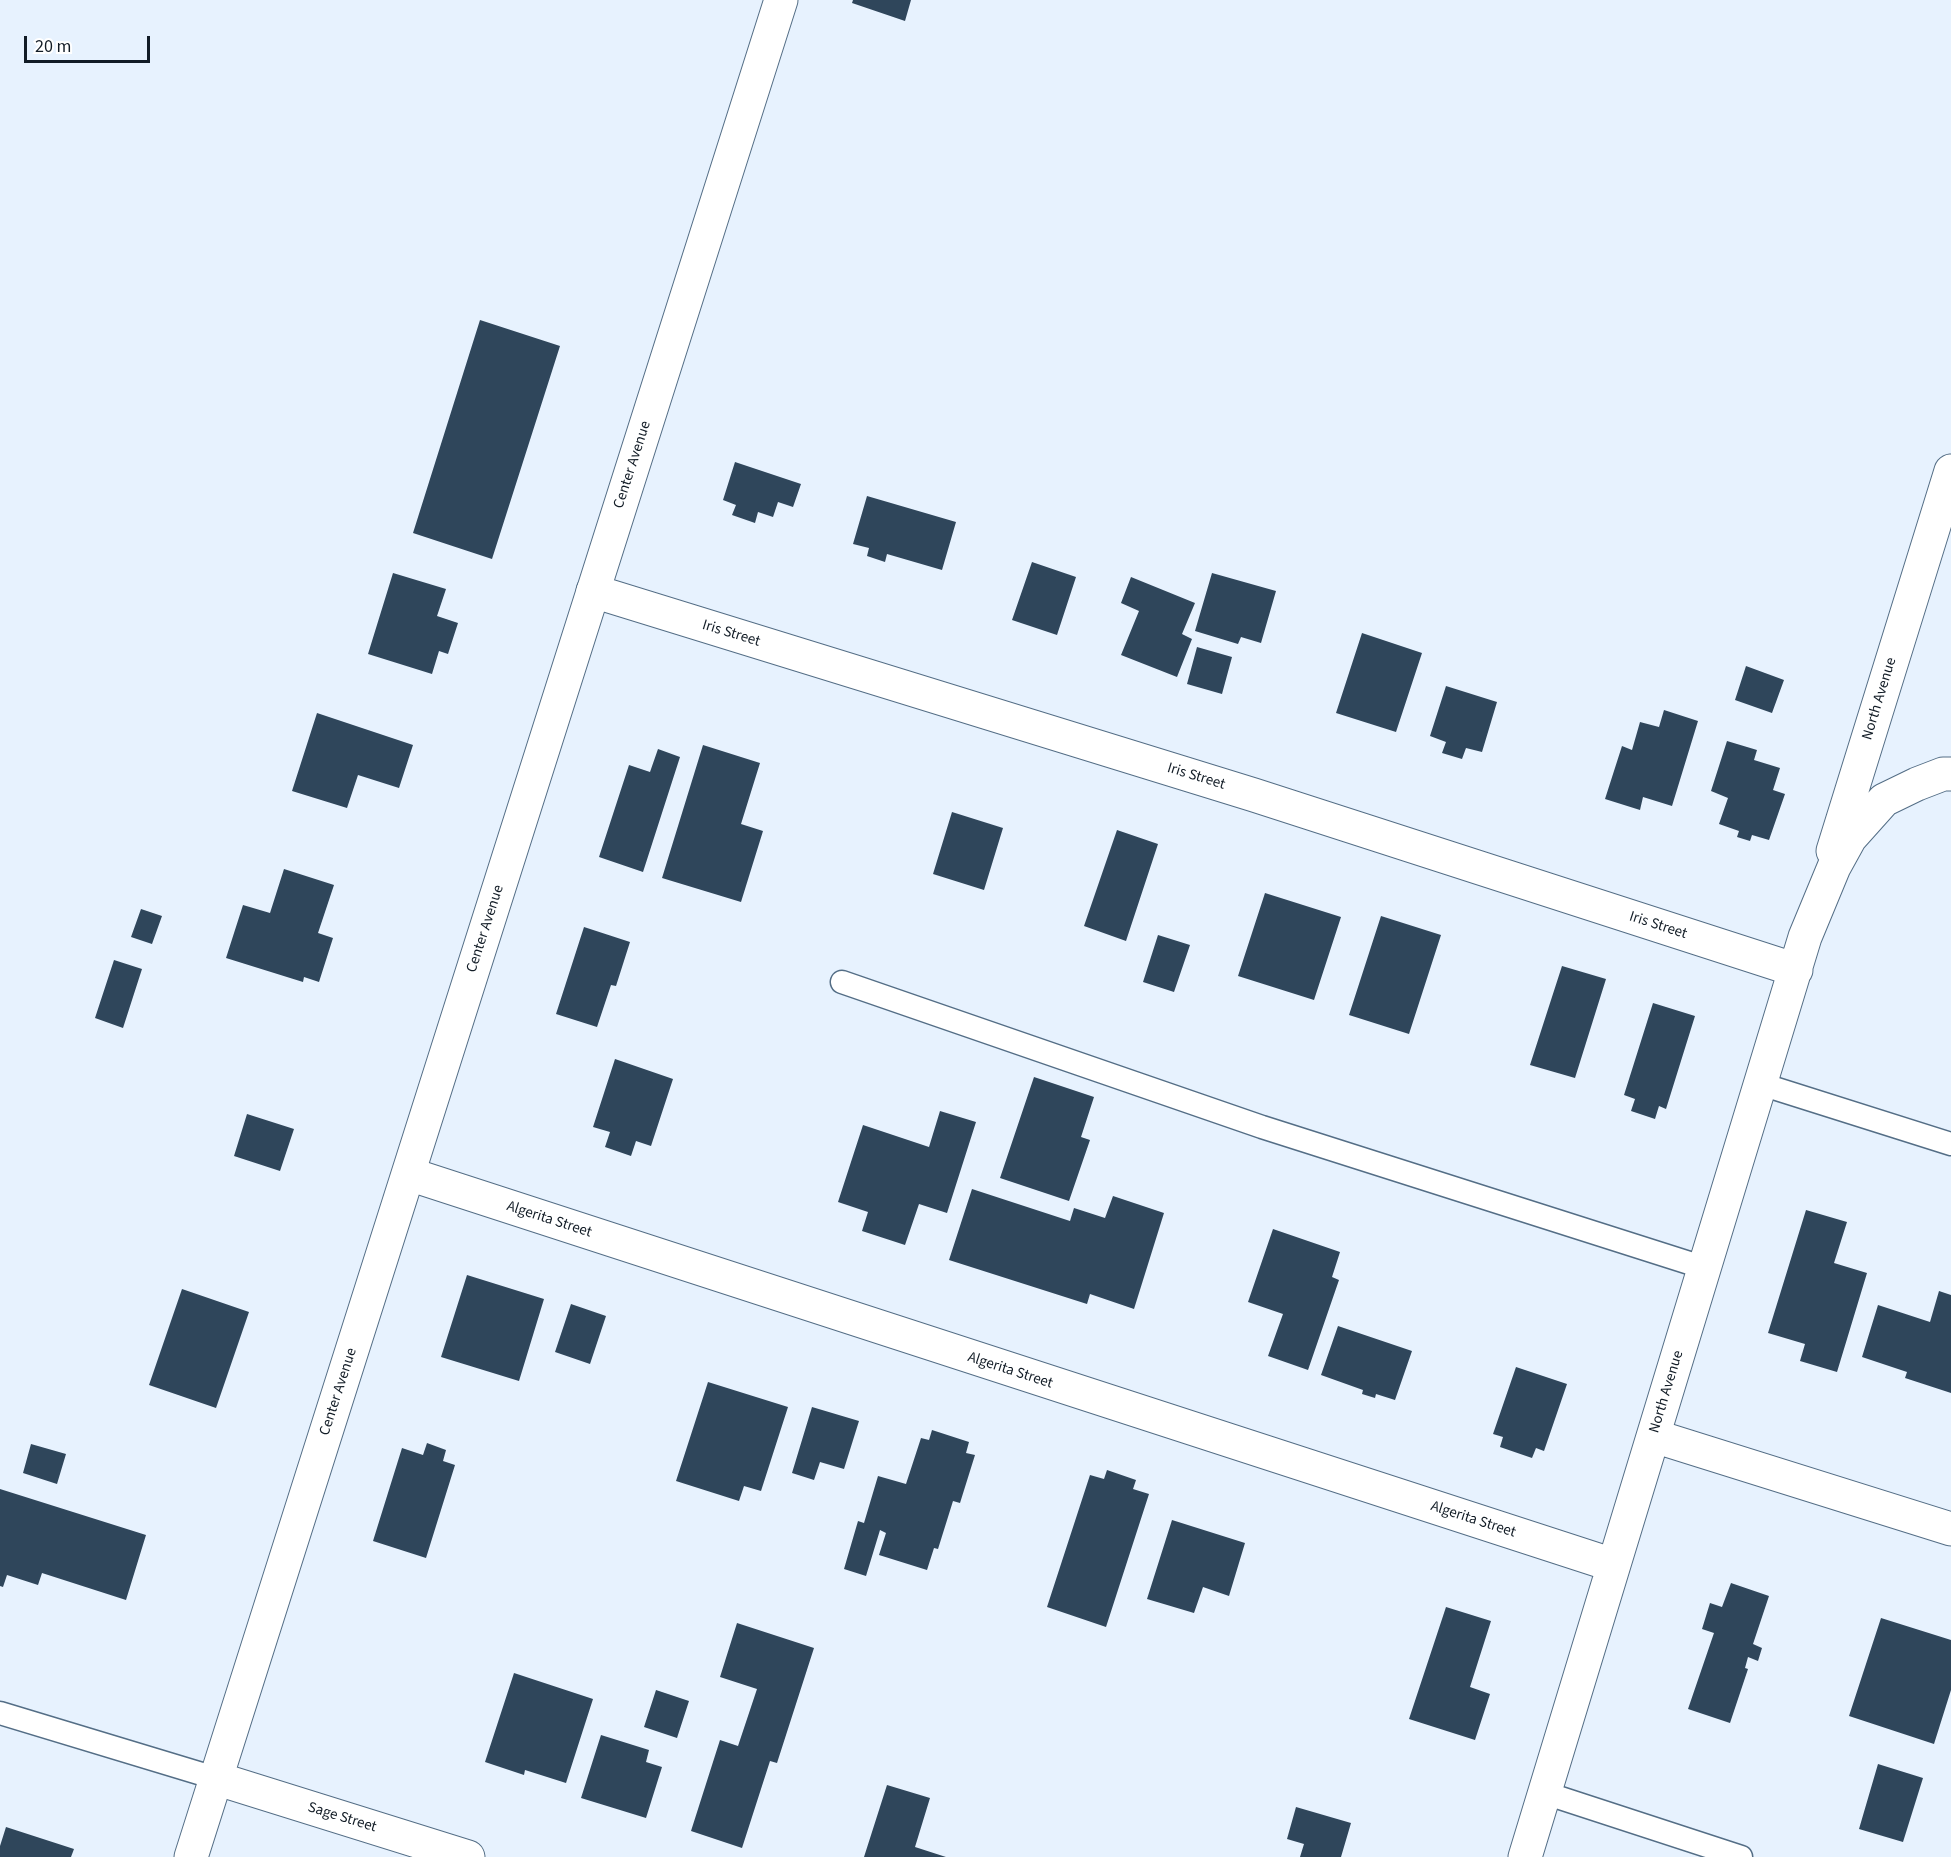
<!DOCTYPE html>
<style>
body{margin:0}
#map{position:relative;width:1951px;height:1857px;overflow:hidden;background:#e7f2fe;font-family:"Source Sans 3",sans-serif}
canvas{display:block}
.scale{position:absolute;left:24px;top:36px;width:126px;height:27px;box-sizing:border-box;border:3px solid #121c26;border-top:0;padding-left:8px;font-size:18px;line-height:21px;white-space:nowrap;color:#121c26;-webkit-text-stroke:4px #fff;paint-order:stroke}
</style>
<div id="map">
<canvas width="1951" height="1857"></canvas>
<div class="scale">20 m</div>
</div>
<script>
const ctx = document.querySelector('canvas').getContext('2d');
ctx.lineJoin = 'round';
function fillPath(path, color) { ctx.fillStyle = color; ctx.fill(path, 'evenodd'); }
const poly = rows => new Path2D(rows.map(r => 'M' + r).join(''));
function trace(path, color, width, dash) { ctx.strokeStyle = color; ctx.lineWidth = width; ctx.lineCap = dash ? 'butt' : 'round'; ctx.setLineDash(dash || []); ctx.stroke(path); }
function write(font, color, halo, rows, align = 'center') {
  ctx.font = font + ' "Source Sans 3",sans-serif'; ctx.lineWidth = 6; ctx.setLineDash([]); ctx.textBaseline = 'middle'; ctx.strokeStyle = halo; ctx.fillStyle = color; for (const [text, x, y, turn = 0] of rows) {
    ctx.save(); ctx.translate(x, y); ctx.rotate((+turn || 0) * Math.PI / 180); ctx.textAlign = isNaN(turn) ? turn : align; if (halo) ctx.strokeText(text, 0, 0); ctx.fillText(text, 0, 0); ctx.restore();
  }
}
fillPath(poly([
 [853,0,911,0,905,21,852,3],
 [480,320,560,346,492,559,413,533],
 [735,462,801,484,793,507,778,502,773,517,758,512,755,523,732,515,736,505,723,500],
 [867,496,956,522,942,570,887,554,885,562,867,556,869,548,853,544],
 [1032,562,1076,577,1057,635,1012,620],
 [393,573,446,589,437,616,458,623,448,654,439,651,432,674,368,654],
 [1212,573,1276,591,1261,643,1241,637,1238,644,1195,631],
 [1131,577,1195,603,1182,634,1192,639,1177,677,1121,655,1139,611,1121,603],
 [1362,633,1422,653,1396,732,1336,713],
 [1197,647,1232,657,1222,694,1187,684],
 [1746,666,1784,680,1772,713,1735,700],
 [1446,686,1497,702,1482,752,1466,748,1462,759,1442,753,1446,742,1430,736],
 [1664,710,1698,721,1672,806,1643,797,1640,810,1605,799,1622,746,1632,750,1640,722,1659,727],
 [317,713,413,745,399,788,358,775,347,808,292,791],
 [1727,741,1757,750,1754,760,1780,768,1773,790,1785,794,1769,840,1752,835,1750,841,1737,837,1739,831,1719,824,1728,798,1711,791],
 [703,745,760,763,741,824,763,831,741,902,662,878],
 [658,749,680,757,643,872,599,857,629,765,650,772],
 [952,812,1003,828,984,890,933,874],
 [1117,830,1158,844,1126,941,1084,926],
 [284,869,334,885,318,933,333,938,319,982,304,977,303,982,226,958,243,905,270,913],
 [1265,893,1341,917,1314,1000,1238,976],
 [141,909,162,916,152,944,131,937],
 [1381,916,1441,935,1409,1034,1349,1015],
 [584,927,630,942,616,986,611,985,597,1027,556,1014],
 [1158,935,1190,945,1174,992,1143,982],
 [114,960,142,969,123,1028,95,1018],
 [1562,966,1606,979,1575,1078,1530,1065],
 [1653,1003,1695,1016,1666,1109,1659,1106,1655,1119,1631,1111,1635,1099,1624,1095],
 [615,1059,673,1079,651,1146,636,1141,631,1156,605,1147,610,1132,593,1127],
 [1034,1077,1094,1097,1081,1137,1090,1140,1069,1201,1000,1178],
 [940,1111,976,1122,947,1213,919,1204,905,1245,862,1231,868,1212,838,1202,863,1125,929,1147],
 [247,1114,294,1129,280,1171,234,1156],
 [972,1189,1070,1221,1074,1208,1105,1218,1113,1196,1164,1213,1134,1309,1090,1294,1087,1304,949,1260],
 [1806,1210,1847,1222,1834,1263,1867,1273,1837,1372,1800,1361,1805,1344,1768,1333],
 [1273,1229,1340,1252,1332,1277,1339,1280,1308,1370,1268,1356,1283,1314,1248,1302],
 [467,1275,544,1299,519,1381,441,1357],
 [182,1289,249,1312,216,1408,149,1385],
 [1939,1291,1951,1295,1951,1393,1905,1378,1907,1372,1862,1357,1878,1305,1930,1322],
 [571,1304,606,1316,590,1364,555,1352],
 [1338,1326,1412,1351,1395,1400,1376,1394,1375,1398,1362,1394,1363,1390,1321,1375],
 [1516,1367,1567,1384,1544,1451,1536,1448,1532,1458,1500,1447,1503,1437,1493,1434],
 [708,1382,788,1407,761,1491,744,1486,739,1501,676,1481],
 [812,1407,859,1421,844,1469,820,1462,814,1480,792,1473],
 [932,1430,969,1442,966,1453,975,1455,960,1503,953,1501,938,1549,934,1548,927,1570,879,1555,886,1533,880,1530,866,1576,844,1569,858,1521,864,1523,878,1476,906,1484,921,1438,929,1440],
 [427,1443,446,1450,443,1461,455,1465,426,1558,373,1541,402,1448,423,1455],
 [31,1444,66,1454,57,1484,23,1473],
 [1107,1470,1136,1480,1133,1489,1149,1494,1106,1627,1047,1607,1090,1475,1104,1479],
 [0,1489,146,1535,126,1600,42,1573,38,1585,7,1575,3,1587,0,1586],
 [1172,1520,1245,1543,1229,1596,1203,1587,1194,1613,1147,1599],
 [1731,1583,1769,1596,1753,1644,1762,1648,1758,1661,1748,1657,1745,1668,1748,1669,1730,1723,1688,1709,1714,1633,1702,1629,1710,1603,1722,1607],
 [1446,1607,1491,1621,1470,1687,1490,1694,1475,1740,1409,1719],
 [1881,1618,1951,1640,1951,1690,1934,1744,1849,1716],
 [737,1623,814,1648,777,1763,770,1761,742,1848,691,1831,720,1740,738,1746,757,1689,720,1677],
 [514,1673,593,1699,566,1783,525,1770,524,1775,485,1762],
 [656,1690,689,1701,677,1738,644,1727],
 [601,1735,649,1750,646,1762,662,1767,646,1818,581,1798],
 [1878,1764,1923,1778,1903,1842,1859,1829],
 [887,1785,930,1798,915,1847,946,1857,864,1857],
 [1296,1807,1351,1823,1341,1857,1300,1857,1304,1844,1287,1839],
 [6,1827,74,1849,71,1857,0,1857,0,1846]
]), '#2f465b');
const service = poly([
 [842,982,1262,1127,1705,1268],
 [1761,1084,1951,1144],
 [0,1713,215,1778],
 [1545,1793,1741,1857]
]);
const minor = poly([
 [593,591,1254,795,1796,970],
 [1833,851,1951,471],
 [409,1174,1613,1565],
 [1654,1436,1951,1529],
 [215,1778,468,1857],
 [1525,1857,1805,937,1834,867,1850,838,1884,800,1917,784,1943,774,1951,774]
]);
const tertiary = poly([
 [191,1857,781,0]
]);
trace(service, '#546e86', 25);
trace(minor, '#546e86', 35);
trace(tertiary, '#546e86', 35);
trace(service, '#fff', 22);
trace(minor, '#fff', 33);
trace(tertiary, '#fff', 33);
write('15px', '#121c26', '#fff', [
 ["Center Avenue",633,465,-72],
 ["Iris Street",731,634,17],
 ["North Avenue",1880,699,-73],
 ["Iris Street",1196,777,17],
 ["Iris Street",1658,926,18],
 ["Center Avenue",486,929,-72],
 ["Algerita Street",549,1220,18],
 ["Algerita Street",1010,1371,18],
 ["Center Avenue",339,1392,-72],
 ["North Avenue",1667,1392,-73],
 ["Algerita Street",1473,1520,18],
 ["Sage Street",342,1818,17]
]);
</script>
